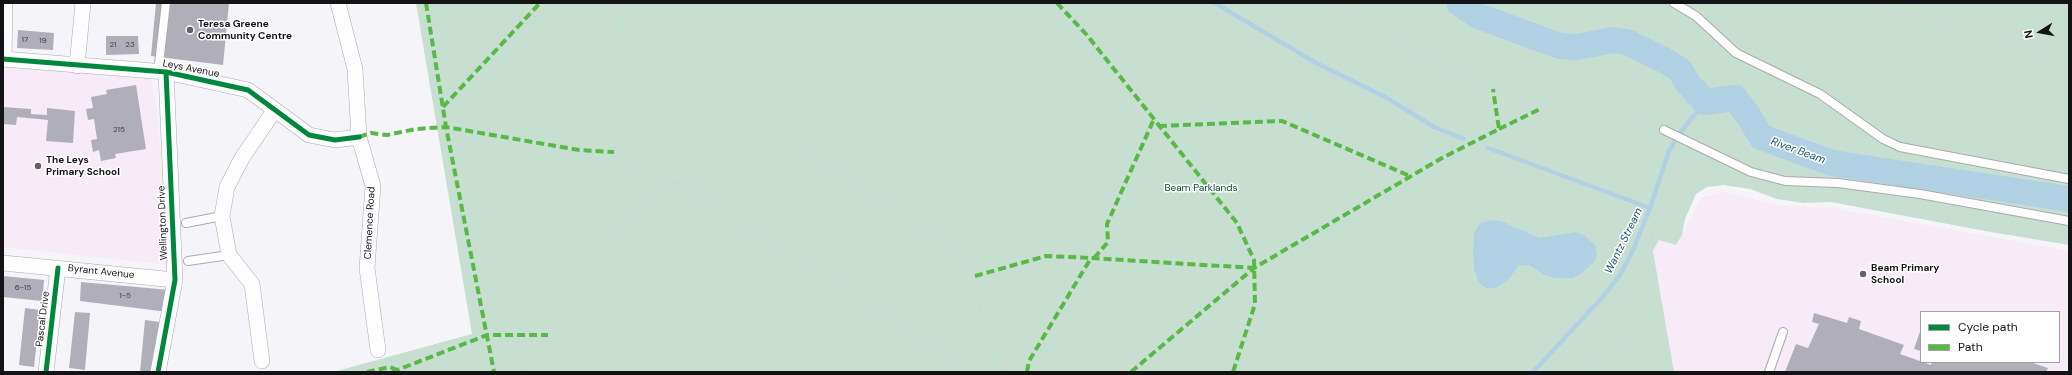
<!DOCTYPE html>
<style>
body{margin:0}
#map{position:relative;width:2072px;height:375px;overflow:hidden;background:#f5f4f9;font-family:"DM Sans",sans-serif}
canvas{display:block}
.frame{position:absolute;inset:0;border:4px solid #141416;pointer-events:none}
.legend{position:absolute;left:1920px;top:311px;width:140px;height:52px;box-sizing:border-box;background:#fff;border:1px solid #a1a1a2;margin:0;padding:5px 7px;list-style:none;font-size:12px;color:#141416}
.legend li{display:flex;align-items:center;gap:8px;height:20px}
.legend b{width:20px;border:1px solid #a1a1a2}
.north{position:absolute;left:2020px;top:12px;width:40px;height:40px;-webkit-text-stroke:3px #fff;paint-order:stroke;rotate:259deg;font-size:11px;font-weight:700;line-height:16px;text-align:center;color:#141416}
.north::after{content:'';display:block;margin:auto;width:14px;height:18px;background:#141416;clip-path:polygon(50% 0,100% 100%,50% 72%,0 100%)}
</style>
<div id="map">
<canvas width="2072" height="375"></canvas>
<div class="frame"></div>
<ul class="legend">
<li><b style="height:5px;background:#00873e"></b>Cycle path</li>
<li><b style="height:5px;background:#58b947"></b>Path</li>
</ul>
<div class="north">N</div>
</div>
<script>
const ctx = document.querySelector('canvas').getContext('2d');
ctx.lineJoin = 'round';
function fillPath(path, color) { ctx.fillStyle = color; ctx.fill(path, 'evenodd'); }
const poly = rows => new Path2D(rows.map(r => 'M' + r).join(''));
function trace(path, color, width, dash) { ctx.strokeStyle = color; ctx.lineWidth = width; ctx.lineCap = dash ? 'butt' : 'round'; ctx.setLineDash(dash || []); ctx.stroke(path); }
function write(font, color, halo, rows, align = 'center') {
  ctx.font = font + ' "DM Sans",sans-serif'; ctx.lineWidth = 3; ctx.setLineDash([]); ctx.textBaseline = 'middle'; ctx.strokeStyle = halo; ctx.fillStyle = color; for (const [text, x, y, turn = 0] of rows) {
    ctx.save(); ctx.translate(x, y); ctx.rotate((+turn || 0) * Math.PI / 180); ctx.textAlign = isNaN(turn) ? turn : align; if (halo) ctx.strokeText(text, 0, 0); ctx.fillText(text, 0, 0); ctx.restore();
  }
}
fillPath(poly([
 [3,67,150,76,157,110,169,265,3,247],
 [1724,192,1777,205,1832,208,2069,251,2069,372,1674,372,1653,251,1659,240,1676,245,1701,198],
 [1921,312,2059,312,2059,362,1921,362]
]), '#f6ebf6');
fillPath(poly([
 [416,3,2069,3,2069,245,1985,231,1831,202,1804,203,1777,199,1750,189,1723,185,1707,187,1696,194,1685,219,1682,235,1676,245,1659,240,1653,251,1674,372,333,372,472,334]
]), '#c7dfd0');
fillPath(poly([
 [1489,220,1501,221,1539,238,1576,232,1585,236,1595,245,1597,254,1594,262,1583,272,1573,278,1555,278,1544,275,1529,265,1518,266,1509,279,1496,288,1486,288,1479,283,1474,269,1473,251,1474,233,1480,224]
]), '#b0d1e4');
trace(poly([
 [1215,3,1316,63,1387,98,1434,127,1464,139],
 [1488,148,1650,208],
 [1533,372,1599,301,1620,275,1633,250,1650,208,1669,151,1679,134,1705,102]
]), '#b0d1e4', 4.5);
trace(poly([
 [1459,3,1478,16,1560,46,1577,47,1613,40,1627,42,1664,60,1680,70,1687,82,1705,102,1735,98,1748,115,1761,137,1832,163,2069,199]
]), '#b0d1e4', 26);
fillPath(poly([
 [156,3,229,3,223,65,151,56],
 [18,30,54,33,53,50,17,48],
 [106,36,138,36,139,54,106,55],
 [136,85,146,149,115,154,116,158,101,161,99,150,93,152,91,140,97,139,94,119,88,120,86,109,93,108,91,97,107,94,106,90],
 [3,107,31,109,31,114,47,115,47,108,75,111,73,143,46,141,48,120,17,117,16,125,3,124],
 [3,276,44,280,42,301,3,297],
 [81,282,170,290,168,312,80,301],
 [25,308,40,310,34,367,19,365],
 [75,312,90,313,85,370,69,368],
 [1814,313,1847,323,1849,317,1861,321,1859,329,1904,345,1900,354,1931,365,1932,362,2030,362,2048,368,2046,372,1785,372,1796,344,1808,348,1819,324,1812,322],
 [145,320,160,322,156,372,140,372],
 [1921,329,1921,351,1914,349]
]), '#b0afb9');
const service = poly([
 [1674,3,1696,16,1736,53,1820,94,1883,139,1900,147,2069,179],
 [158,72,166,3],
 [1664,130,1751,172,1785,181,1838,183,1920,194,2069,221],
 [186,223,222,216],
 [188,261,229,255],
 [1769,372,1783,332]
]);
const minor = poly([
 [338,3,355,69,359,137,373,186,367,268,378,350],
 [3,59,166,72,248,90,309,135,335,140,359,137],
 [4,59,5,3],
 [77,66,83,3],
 [3,263,175,280],
 [262,361,252,284,229,255,222,216,227,187,242,158,274,111],
 [46,372,58,268],
 [158,372,175,280,166,72]
]);
trace(service, '#aaa9ad', 10);
trace(minor, '#aaa9ad', 16);
trace(poly([
 [611,3,608,77,608,101,615,141,614,152,659,177,675,182,975,372],
 [1330,3,1433,59,1519,101,1578,119,1633,123,1654,127],
 [1867,3,1888,12,1972,23,2012,37,2037,51,2059,71,2069,84],
 [675,182,712,177,760,151,793,145,973,260,984,335,1008,359,1005,372],
 [1635,357,1600,326,1599,318,1631,285,1670,195,1686,151],
 [526,372,586,273,611,235,639,204,659,177],
 [1585,372,1614,338]
]), '#d3d3d4', 2.5, [2, 3]);
trace(service, '#fefdfe', 8);
trace(minor, '#fefdfe', 15);
trace(poly([
 [426,3,446,127,494,372],
 [1057,3,1086,34,1237,223,1254,260,1255,304,1233,372],
 [443,107,540,3],
 [1159,126,1282,121,1410,176],
 [1499,129,1542,108],
 [359,137,371,133,387,135,416,129,446,127,579,150,614,152],
 [1094,258,1108,242,1107,224,1154,119],
 [975,276,1046,256,1091,258],
 [367,372,390,367,397,370],
 [392,372,487,335,548,335],
 [1027,372,1029,361,1091,258,1254,268],
 [1131,372,1254,268,1442,158,1499,129,1493,89]
]), '#58b947', 4, [8, 4]);
trace(poly([
 [3,59,166,72,248,90,309,135,335,140,359,137],
 [46,372,58,268],
 [158,372,175,280,166,72]
]), '#00873e', 5);
for (const [x, y, r, color] of [
 [190,30,4,"#636265"],
 [38,166,4,"#636265"],
 [1863,274,4,"#636265"]
]) { const dot = new Path2D(); dot.arc(x, y, r, 0, 2 * Math.PI); ctx.fillStyle = color; ctx.fill(dot); trace(dot, '#fff', 1.5); }
write('8px', '#3b3b3f', null, [
 ["17",25,40],
 ["19",43,41],
 ["21",113,45],
 ["23",130,45],
 ["215",119,130],
 ["6-15",23,288],
 ["1-5",125,296]
]);
write('bold 10px', '#141416', '#fff', [
 ["Teresa Greene",198,24],
 ["Community Centre",198,36],
 ["The Leys",46,160],
 ["Primary School",46,172],
 ["Beam Primary",1871,268],
 ["School",1871,280]
], 'left');
write('10px', '#141416', '#fff', [
 ["Leys Avenue",191,69,11],
 ["Wellington Drive",163,223,-92],
 ["Clemence Road",370,223,-87],
 ["Byrant Avenue",101,272,6],
 ["Pascal Drive",43,319,-83]
]);
write('10px', '#004c27', '#fff', [
 ["Beam Parklands",1201,188]
]);
write('italic 11px', '#13516a', '#fff', [
 ["River Beam",1798,151,20],
 ["Wantz Stream",1624,241,-64]
]);
</script>
